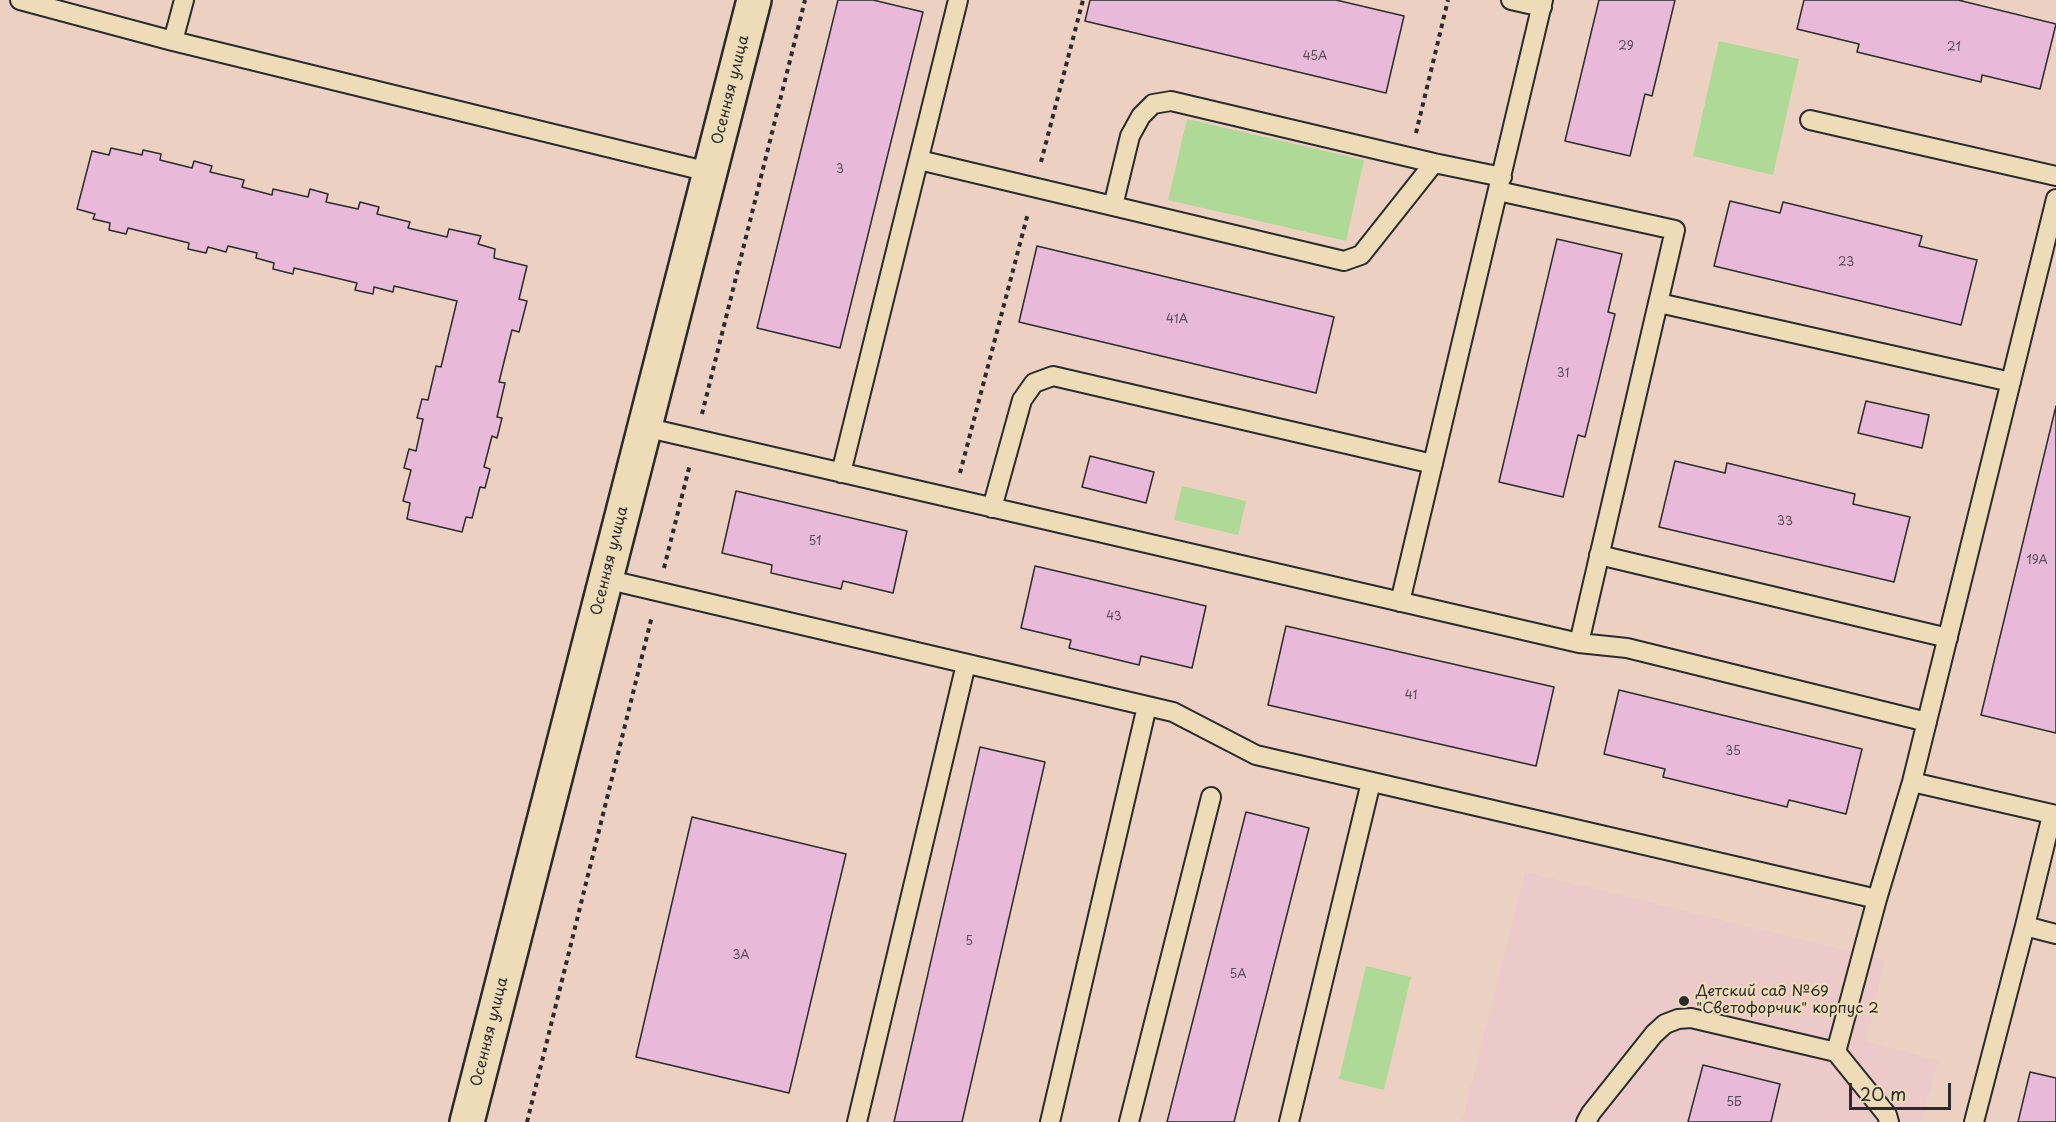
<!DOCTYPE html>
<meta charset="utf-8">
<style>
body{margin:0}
#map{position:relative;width:2056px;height:1122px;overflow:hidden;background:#ecd1c2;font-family:"Playpen Sans",sans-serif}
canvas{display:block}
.scale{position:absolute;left:1849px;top:1083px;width:102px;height:27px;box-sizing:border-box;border:3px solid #2b2b2b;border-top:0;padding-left:8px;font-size:18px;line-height:21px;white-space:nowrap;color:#2b2b2b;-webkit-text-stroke:4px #eedbb8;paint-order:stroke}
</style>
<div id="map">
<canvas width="2056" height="1122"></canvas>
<div class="scale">20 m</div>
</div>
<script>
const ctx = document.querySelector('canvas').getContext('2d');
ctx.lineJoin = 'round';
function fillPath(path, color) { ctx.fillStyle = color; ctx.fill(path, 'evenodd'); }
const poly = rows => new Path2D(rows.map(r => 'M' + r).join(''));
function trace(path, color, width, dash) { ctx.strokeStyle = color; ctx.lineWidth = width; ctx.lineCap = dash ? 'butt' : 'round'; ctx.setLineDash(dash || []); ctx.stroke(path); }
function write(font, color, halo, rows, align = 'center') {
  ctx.font = font + ' "Playpen Sans",sans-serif'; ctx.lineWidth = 4.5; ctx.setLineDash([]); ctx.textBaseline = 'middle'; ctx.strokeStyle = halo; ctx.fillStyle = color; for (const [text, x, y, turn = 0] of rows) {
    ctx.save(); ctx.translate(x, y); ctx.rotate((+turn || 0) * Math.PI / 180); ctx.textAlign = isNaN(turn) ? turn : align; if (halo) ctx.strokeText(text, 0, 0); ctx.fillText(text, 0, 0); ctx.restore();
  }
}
fillPath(poly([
 [1525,872,1885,960,1866,1041,1938,1061,1922,1122,1462,1122]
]), '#ebcac9');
fillPath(poly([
 [1719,41,1799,59,1773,175,1693,156],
 [1187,119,1364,160,1346,241,1168,200],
 [1182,486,1246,501,1238,535,1174,520],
 [1366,966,1411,977,1384,1090,1339,1079]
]), '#afd996');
const building = poly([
 [838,0,873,0,923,12,840,348,757,328,838,0],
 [1090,0,1336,0,1404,16,1386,93,1085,21,1090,0],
 [1599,0,1675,0,1652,96,1645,94,1630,156,1565,141,1599,0],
 [1804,0,1958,0,2056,24,2040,89,1982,75,1981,82,1857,52,1859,44,1797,29,1804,0],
 [111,148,142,155,143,150,161,154,160,160,192,168,194,161,212,166,210,172,244,180,242,187,272,195,273,189,308,197,310,189,328,194,326,202,358,209,360,202,379,207,377,214,410,222,408,228,447,237,449,229,481,236,478,244,495,249,494,258,527,266,519,299,527,301,519,332,512,330,499,382,505,383,497,417,502,418,497,438,492,436,484,467,490,469,485,488,480,487,472,518,466,517,462,532,407,519,410,503,403,501,411,470,404,468,409,449,416,451,423,419,417,418,422,399,428,400,436,366,441,367,457,301,394,286,393,292,374,287,373,294,355,290,357,283,294,268,293,274,273,269,274,263,256,258,257,253,228,246,226,252,208,247,206,253,188,249,189,243,128,228,126,234,109,230,110,223,93,219,95,214,77,209,92,151,109,155,111,148],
 [1730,201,1780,213,1783,202,1922,236,1919,246,1977,260,1961,325,1714,266,1730,201],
 [1557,239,1622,254,1608,312,1615,314,1585,437,1578,435,1563,497,1499,482,1557,239],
 [1037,246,1334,317,1316,393,1019,322,1037,246],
 [1866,401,1929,415,1922,448,1858,433,1866,401],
 [2056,406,2056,733,1981,715,2056,406],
 [1090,456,1154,472,1146,503,1082,487,1090,456],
 [1675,461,1725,473,1727,463,1855,494,1853,504,1910,517,1894,582,1659,527,1675,461],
 [736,491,907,531,893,593,843,581,841,589,771,573,772,565,722,553,736,491],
 [1035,566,1206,606,1192,668,1141,656,1139,665,1069,648,1071,640,1021,628,1035,566],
 [1286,626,1554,687,1536,766,1268,705,1286,626],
 [1619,690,1862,749,1846,814,1789,800,1787,807,1663,777,1665,769,1604,754,1619,690],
 [980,747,1045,762,962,1122,894,1122,980,747],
 [1246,812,1309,828,1234,1122,1167,1122,1246,812],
 [692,817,846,854,789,1093,636,1057,692,817],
 [1703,1065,1780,1084,1771,1122,1688,1122,1703,1065],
 [2030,1072,2056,1078,2056,1122,2018,1122,2030,1072]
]);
fillPath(building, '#e9b9da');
trace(building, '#2b2b2b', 1.5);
const service = poly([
 [20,0,173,41,709,172],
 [1511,0,1542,7],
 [173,41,184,0],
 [1810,120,2056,176],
 [919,160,1113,206],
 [1434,163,1361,255,1344,261,1113,206,1130,136,1141,116,1153,104,1171,101,1434,163,1502,177],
 [1498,191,1675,230,1579,643],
 [1659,303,2011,382],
 [644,427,1579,643,1627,648,1927,722],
 [841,473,958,0],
 [992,508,1022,400,1034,383,1053,376,1433,464],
 [1599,555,1948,638],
 [605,579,1173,712,1256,755,1877,899],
 [1400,602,1543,0],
 [1912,782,2056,815],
 [2052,815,2025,926,2056,934],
 [1836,1052,1887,1115,1889,1122],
 [857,1122,966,664],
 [1050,1122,1147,706],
 [1129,1122,1211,797],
 [1289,1122,1371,782],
 [1586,1122,1591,1113,1654,1034,1665,1024,1678,1019,1691,1018,1836,1052,1877,899,1912,782,2056,199],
 [1974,1122,2025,926]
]);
const minor = poly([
 [467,1122,754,0]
]);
trace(service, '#2b2b2b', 22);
trace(minor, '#2b2b2b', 38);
trace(poly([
 [1416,133,1448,0],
 [1041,162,1083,0],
 [702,414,805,0],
 [960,473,1028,213],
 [664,568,690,464],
 [527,1122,652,616]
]), '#2b2b2b', 4, [4.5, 4.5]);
trace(service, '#eedbb8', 18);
trace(minor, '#eedbb8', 33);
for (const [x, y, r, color] of [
 [1684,1001,6,"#2b2b2b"]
]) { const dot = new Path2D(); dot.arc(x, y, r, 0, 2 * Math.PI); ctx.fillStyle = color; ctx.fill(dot); trace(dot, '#eedbb8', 2); }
write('12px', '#5a4e57', null, [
 ["29",1626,47],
 ["21",1954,48],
 ["45А",1315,57],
 ["3",840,170],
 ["23",1846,263],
 ["41А",1177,320],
 ["31",1563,374],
 ["33",1785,522],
 ["51",815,542],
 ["19А",2037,561],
 ["43",1114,617],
 ["41",1411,696],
 ["35",1733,752],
 ["5",969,942],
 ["3А",741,956],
 ["5А",1238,975],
 ["5Б",1734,1103]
]);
write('15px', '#2b2b2b', '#eedbb8', [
 ["Осенняя улица",731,90,-76],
 ["Осенняя улица",610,561,-76],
 ["Осенняя улица",490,1032,-76]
]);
write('15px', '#2b2b2b', '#eedbb8', [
 ["Детский сад №69",1696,992],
 ["\"Светофорчик\" корпус 2",1696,1009]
], 'left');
</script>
